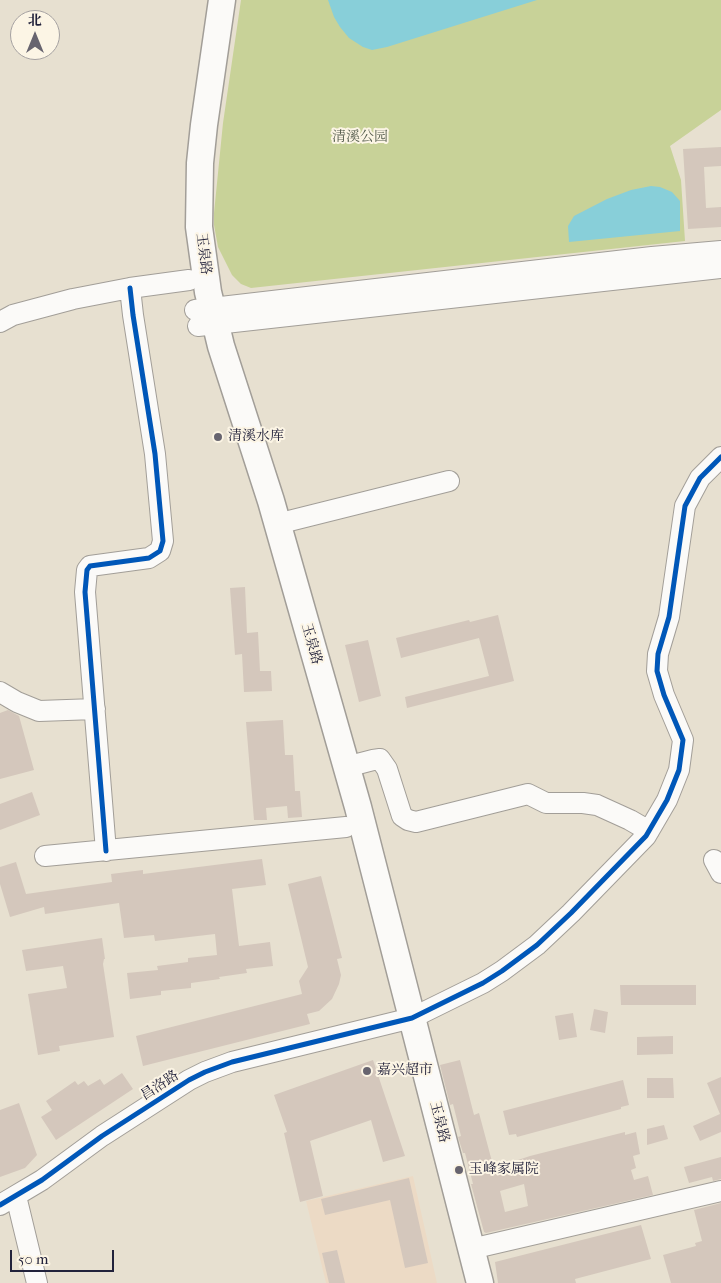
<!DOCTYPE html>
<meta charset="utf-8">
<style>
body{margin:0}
#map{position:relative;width:721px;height:1283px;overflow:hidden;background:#e7e0d0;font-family:"IM FELL French Canon","Noto Serif SC",serif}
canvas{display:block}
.north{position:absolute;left:10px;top:10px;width:50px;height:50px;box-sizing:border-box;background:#fcf5e5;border:1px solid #a5a1a1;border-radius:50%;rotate:0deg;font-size:14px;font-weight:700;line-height:20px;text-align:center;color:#22223b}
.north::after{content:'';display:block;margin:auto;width:18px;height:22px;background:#67646f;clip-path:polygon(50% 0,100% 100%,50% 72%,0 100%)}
.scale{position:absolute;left:10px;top:1250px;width:104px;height:22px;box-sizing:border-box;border:2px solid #22223b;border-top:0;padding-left:6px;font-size:15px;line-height:18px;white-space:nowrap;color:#22223b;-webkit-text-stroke:4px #fcf5e5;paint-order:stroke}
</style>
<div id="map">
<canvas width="721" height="1283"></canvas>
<div class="north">北</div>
<div class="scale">50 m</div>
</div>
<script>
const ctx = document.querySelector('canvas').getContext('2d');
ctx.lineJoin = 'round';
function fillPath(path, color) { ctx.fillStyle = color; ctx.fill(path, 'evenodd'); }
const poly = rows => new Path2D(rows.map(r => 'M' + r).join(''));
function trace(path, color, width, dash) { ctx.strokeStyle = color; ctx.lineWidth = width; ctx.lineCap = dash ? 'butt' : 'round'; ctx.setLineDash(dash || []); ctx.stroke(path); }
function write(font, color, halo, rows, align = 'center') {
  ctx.font = font + ' "IM FELL French Canon","Noto Serif SC",serif'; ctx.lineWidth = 4; ctx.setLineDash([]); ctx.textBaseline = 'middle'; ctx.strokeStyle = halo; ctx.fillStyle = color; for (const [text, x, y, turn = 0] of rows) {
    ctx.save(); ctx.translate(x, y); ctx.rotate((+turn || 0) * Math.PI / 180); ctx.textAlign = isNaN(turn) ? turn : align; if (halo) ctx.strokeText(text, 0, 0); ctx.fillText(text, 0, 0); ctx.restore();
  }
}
fillPath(poly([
 [413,1176,437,1283,326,1283,306,1201]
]), '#ecdac5');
fillPath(poly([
 [241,0,721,0,721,110,670,146,681,180,685,241,251,288,241,284,232,275,218,247,214,225,214,213,223,123]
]), '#c8d298');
fillPath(poly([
 [328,0,537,0,387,47,372,50,363,47,349,38,340,27,334,17],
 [651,186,660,187,672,192,680,201,680,231,569,242,568,226,574,216,607,199,631,190]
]), '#88cfd9');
fillPath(poly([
 [721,147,721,166,704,167,706,208,721,207,721,227,688,229,683,149],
 [245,587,247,633,258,632,260,671,271,671,272,691,244,692,242,654,235,655,230,588],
 [498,615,514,681,407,708,405,697,489,676,479,638,401,658,396,638,469,620,470,622],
 [368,640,381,696,359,702,345,645],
 [8,710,19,716,34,770,0,779,0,713],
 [283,720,285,755,293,755,295,791,300,791,302,817,288,818,287,806,266,808,267,820,254,820,246,722],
 [32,792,40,815,0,830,0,804],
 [262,859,266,885,232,889,239,946,270,942,273,966,246,969,247,973,219,977,220,979,191,983,191,988,161,991,161,995,130,999,127,973,158,970,157,966,188,962,188,958,217,955,215,934,155,941,154,935,124,938,119,903,45,914,44,907,10,917,0,884,0,867,16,862,26,894,112,882,111,874,143,870,143,874],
 [321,876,342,958,337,959,341,975,339,984,332,999,319,1011,307,1014,310,1024,143,1066,136,1036,302,994,299,981,308,967,288,884],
 [102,938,105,959,104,959,103,964,114,1037,59,1046,60,1051,38,1055,28,994,67,988,63,966,26,971,22,950],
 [620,985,696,985,696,1005,621,1005],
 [594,1009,608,1012,605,1033,590,1030],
 [573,1013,577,1037,559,1040,555,1016],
 [673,1036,673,1054,637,1055,637,1037],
 [373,1060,405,1156,383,1162,371,1120,310,1141,323,1196,300,1202,284,1133,287,1132,274,1095],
 [460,1060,474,1115,479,1113,494,1169,516,1164,515,1161,530,1156,625,1132,625,1135,636,1132,640,1154,633,1156,636,1168,631,1170,634,1180,648,1176,653,1195,486,1233,484,1232,471,1184,473,1184,471,1176,465,1153,463,1153,458,1137,461,1136,453,1104,450,1105,440,1065],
 [524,1184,528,1206,505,1212,500,1191],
 [122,1073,133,1089,56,1140,41,1117,52,1110,46,1101,75,1081,78,1085,84,1081,88,1086,100,1079,104,1085],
 [721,1077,721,1132,700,1141,693,1126,720,1114,707,1083],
 [647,1078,673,1078,674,1098,647,1098],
 [623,1080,629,1105,621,1107,621,1109,517,1137,516,1134,509,1135,503,1111],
 [19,1103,37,1155,25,1168,0,1177,0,1110],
 [664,1125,668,1139,647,1145,647,1129],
 [721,1157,721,1179,713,1181,712,1177,689,1183,684,1167],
 [409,1178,428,1263,405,1268,390,1200,325,1215,321,1199],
 [721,1203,721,1283,671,1283,663,1255,696,1246,695,1243,702,1241,694,1210],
 [641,1225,651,1259,575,1279,576,1283,498,1283,495,1262],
 [337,1250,345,1283,329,1283,322,1253]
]), '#d4c7bc');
const minor = poly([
 [195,310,652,257,721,251],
 [0,322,13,315,73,299,130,288,189,280],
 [198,326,721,268],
 [277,524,449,481],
 [0,692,17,702,39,711,95,709],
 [346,767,373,760,380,759,387,769,402,816,408,820,416,822,528,794,546,803,583,803,597,805,630,820,649,831],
 [106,851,85,592,87,570,90,566,149,558,160,551,163,541,155,454,133,315,130,288],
 [45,856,346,827],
 [714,860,721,873],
 [16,1196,37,1283],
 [0,1205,42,1180,102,1136,189,1080,205,1072,232,1062,412,1018,483,983,502,971,537,945,571,913,646,836,667,800,679,770,683,740,664,695,657,671,658,654,669,617,685,506,700,478,721,457],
 [471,1249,721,1191]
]);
const major = poly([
 [222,0,204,125,200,163,199,227,208,292,221,346,271,501,358,807,480,1283]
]);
trace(minor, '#a29e98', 22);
trace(major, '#a29e98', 29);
trace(minor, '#fbfaf8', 20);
trace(major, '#fbfaf8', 26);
trace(poly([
 [106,851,85,592,87,570,90,566,149,558,160,551,163,541,155,454,133,315,130,288],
 [0,1205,42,1180,102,1136,189,1080,205,1072,232,1062,412,1018,483,983,502,971,537,945,571,913,646,836,667,800,679,770,683,740,664,695,657,671,658,654,669,617,685,506,700,478,721,457]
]), '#0057b8', 5);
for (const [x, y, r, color] of [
 [218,437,5,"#67646f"],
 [367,1071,5,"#67646f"],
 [459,1170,5,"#67646f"]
]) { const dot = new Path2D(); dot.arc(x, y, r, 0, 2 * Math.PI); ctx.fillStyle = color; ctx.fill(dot); trace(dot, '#fcf5e5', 2); }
write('14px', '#535b4c', '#fcf5e5', [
 ["清溪公园",360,138]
]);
write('14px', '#22223b', '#fcf5e5', [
 ["玉泉路",203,254,83],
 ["玉泉路",311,644,74],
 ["昌洛路",160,1086,-33],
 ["玉泉路",439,1122,76]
]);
write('14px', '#22223b', '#fcf5e5', [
 ["清溪水库",228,437],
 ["嘉兴超市",377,1071],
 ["玉峰家属院",469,1170]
], 'left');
</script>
